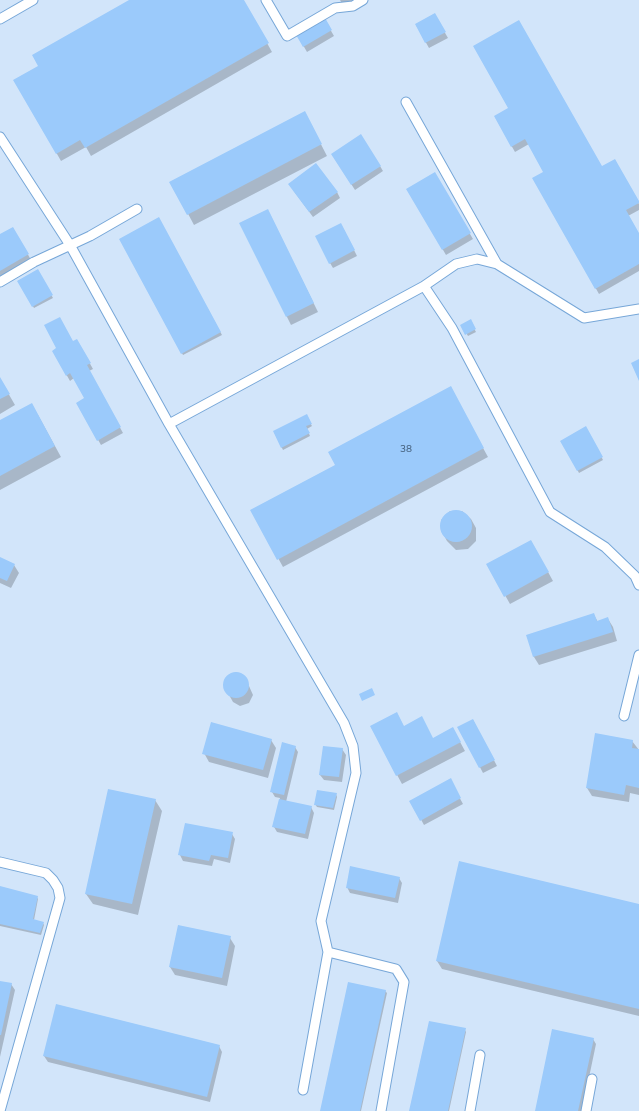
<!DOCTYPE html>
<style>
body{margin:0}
canvas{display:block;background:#d2e5fa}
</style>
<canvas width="639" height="1111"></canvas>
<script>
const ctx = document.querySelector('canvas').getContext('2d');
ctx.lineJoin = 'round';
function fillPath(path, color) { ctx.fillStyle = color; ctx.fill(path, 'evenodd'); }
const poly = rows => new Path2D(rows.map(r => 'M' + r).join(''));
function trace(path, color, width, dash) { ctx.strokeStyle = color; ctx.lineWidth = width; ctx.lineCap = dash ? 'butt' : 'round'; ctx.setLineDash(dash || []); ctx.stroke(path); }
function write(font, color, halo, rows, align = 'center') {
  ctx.font = font + ' "Nunito Sans",sans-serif'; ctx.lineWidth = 4.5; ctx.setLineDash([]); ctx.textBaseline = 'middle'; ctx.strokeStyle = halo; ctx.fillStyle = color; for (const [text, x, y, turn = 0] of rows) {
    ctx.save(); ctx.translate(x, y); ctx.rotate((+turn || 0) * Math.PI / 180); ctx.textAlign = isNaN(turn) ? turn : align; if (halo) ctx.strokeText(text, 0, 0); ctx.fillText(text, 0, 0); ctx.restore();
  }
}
fillPath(poly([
 [131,0,243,0,272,52,91,156,86,147,61,161,15,80,40,66],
 [340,0,365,0,346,11],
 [434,14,448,38,429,48,416,25],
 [323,17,334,36,307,52,296,33],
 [495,117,601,168,615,160,639,204,639,210,628,216,639,236,639,271,599,294,534,179,545,172,529,144,515,152],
 [310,123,327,156,194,225,171,182],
 [335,159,380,166,383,171,355,190],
 [434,174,473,239,446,255,408,190],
 [293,190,337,192,340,198,313,217],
 [159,219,222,335,183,355,121,240],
 [272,219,318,312,291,325,287,317],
 [13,228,31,260,0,278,0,236],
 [344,230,357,256,333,268,330,263],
 [37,271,53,298,34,308,18,281],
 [470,321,476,332,468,336,462,326],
 [73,343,80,346,93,369,89,371,123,433,101,445,77,403,86,399,74,378,70,381,53,351],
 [0,379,15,405,0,414],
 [450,388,488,457,283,567,252,511,337,465],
 [38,415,61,457,0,490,0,422],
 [306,416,312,426,307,429,310,436,283,450,274,432],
 [586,428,603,460,579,473,562,441],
 [450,511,462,511,471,519,476,528,476,541,468,549,456,550,447,541,442,532,441,520],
 [531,541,553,581,510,604,488,565],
 [0,558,14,565,19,573,11,588,0,583],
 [594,615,598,622,608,619,613,627,617,641,539,665,534,657,527,636],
 [236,672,245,677,253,695,249,703,240,706,233,702,224,686,227,677],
 [473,720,497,766,483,773,459,727],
 [371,727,404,727,433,739,453,729,465,751,402,784],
 [271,740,276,748,268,778,209,762,204,753],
 [632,741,639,750,639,795,630,793,629,802,592,796,587,788],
 [295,747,298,752,286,802,311,807,314,813,308,839,277,832,274,827,280,798,275,797,272,792],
 [342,749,346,755,342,782,324,780,320,775],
 [450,780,463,804,424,825,411,801],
 [336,794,337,797,334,810,317,807,315,804],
 [155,800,162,811,138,915,93,904,86,894],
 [232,834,235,839,230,863,214,859,212,866,183,861,180,855],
 [399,878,402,883,398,903,350,893,347,887],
 [0,888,37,897,38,899,34,920,43,923,44,925,41,935,0,926],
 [639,905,639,1016,442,969,437,961],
 [230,938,235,946,227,986,175,975,170,967],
 [0,982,11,984,15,990,0,1057],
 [385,991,387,993,361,1111,321,1111],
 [465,1030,466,1032,449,1111,410,1111],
 [593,1039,596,1044,582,1111,536,1111],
 [219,1046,222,1052,210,1102,48,1062,44,1056]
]), '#0003');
fillPath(poly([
 [129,0,244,0,269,43,85,148,80,140,56,154,13,80,38,66,32,55],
 [435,13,446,32,425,43,415,24],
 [324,16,332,30,303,47,295,33],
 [519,20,602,166,615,159,639,201,639,203,626,210,639,233,639,264,595,289,532,178,543,172,525,139,511,147,494,116,508,108,473,46],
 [305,111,322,144,187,215,169,182],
 [361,134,381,166,351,185,331,154],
 [316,163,338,192,309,212,288,184],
 [435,172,471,233,442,250,406,189],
 [268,209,314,303,286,317,239,223],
 [159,217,221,332,181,354,119,239],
 [341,223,355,250,329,264,315,236],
 [13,227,29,254,0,271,0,234],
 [38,269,53,295,32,307,17,281],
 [60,317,73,341,77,339,91,363,87,365,121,427,97,441,76,403,84,398,70,373,66,376,52,351,56,348,44,325],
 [471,319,476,329,465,335,460,325],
 [639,359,639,381,631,363],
 [0,377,10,394,0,399],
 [451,386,484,448,277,560,250,510,335,465,328,452],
 [32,403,55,446,0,476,0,420],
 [307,414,312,424,306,426,310,433,281,448,273,431],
 [586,426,603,457,577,471,560,441],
 '440 526a16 16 0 1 1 32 0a16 16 0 1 1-32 0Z',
 [531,540,549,572,504,597,486,564],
 [0,557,15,564,7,581,0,578],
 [594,613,597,621,608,617,613,632,533,657,526,635],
 '223 685a13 13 0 1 1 26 0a13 13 0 1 1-26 0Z',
 [372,688,375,695,362,701,359,694],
 [397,712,404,726,422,716,433,738,453,727,461,742,396,776,370,726],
 [473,719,495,760,479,768,457,727],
 [211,722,272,739,263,770,202,754],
 [595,733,633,740,632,748,639,749,639,788,626,785,624,795,586,788],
 [282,742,296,746,284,795,270,792],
 [323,746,343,748,339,777,319,775],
 [451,778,461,798,420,821,409,801],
 [108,789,156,799,132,904,85,894],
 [317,790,337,793,333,808,314,805],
 [279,799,312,806,305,834,272,827],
 [185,823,233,832,228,858,211,855,209,861,178,855],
 [459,861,639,904,639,1009,436,961],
 [350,866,400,877,395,898,346,888],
 [0,886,38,896,33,919,44,922,40,933,0,924],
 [178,925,231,936,222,978,169,967],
 [0,981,12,983,1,1035,0,1035],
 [348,982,386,990,360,1111,320,1111],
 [56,1004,220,1045,207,1097,43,1056],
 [429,1021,466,1028,448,1111,409,1111],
 [552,1029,594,1038,578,1111,535,1111]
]), '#9bcafb');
const lane = poly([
 [266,0,287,36,335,8,353,6,363,0],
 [0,19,33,0],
 [406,102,497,264],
 [0,137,70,245,169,424,344,723,353,746,356,773,321,921,328,952,303,1090],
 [0,282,34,262,90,236,137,209],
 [424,286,456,264,477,259,497,264,584,318,639,309],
 [169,424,424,286,452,328,550,512,605,547,635,576,639,585],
 [624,716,639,655],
 [0,862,46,873,53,880,58,888,60,898,0,1111],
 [328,952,396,969,404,982,381,1111],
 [470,1111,480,1055],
 [586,1111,592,1079]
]);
trace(lane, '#77a7d8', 11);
trace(lane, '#fff', 9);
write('10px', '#405b76', null, [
 ["38",406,450]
]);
</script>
